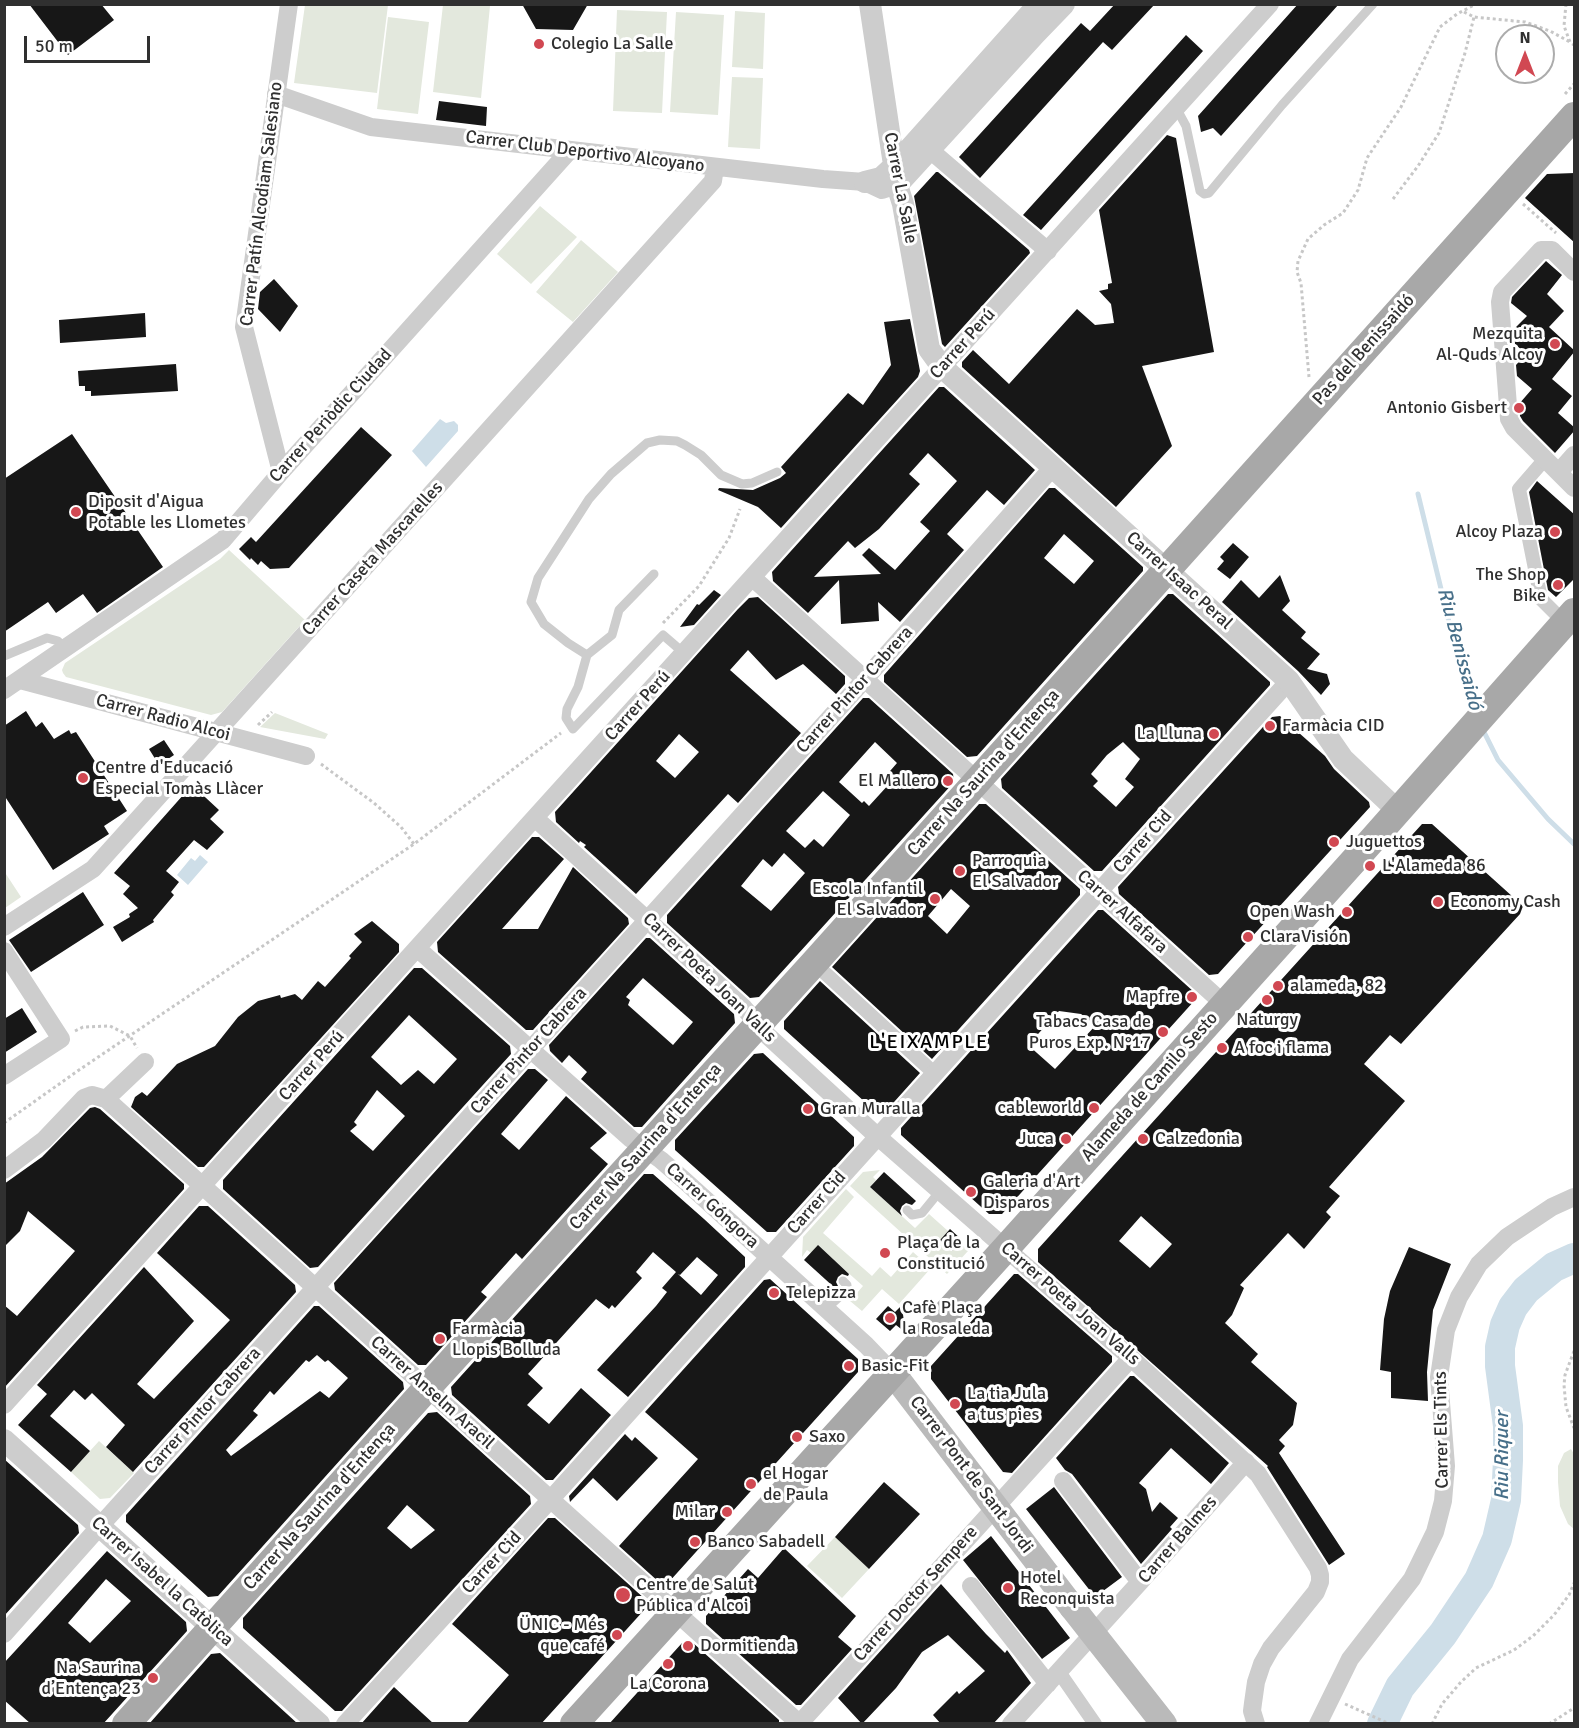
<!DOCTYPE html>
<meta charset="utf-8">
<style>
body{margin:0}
#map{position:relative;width:1579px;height:1728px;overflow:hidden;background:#fff;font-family:Signika,sans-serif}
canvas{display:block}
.frame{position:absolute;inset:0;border:6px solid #303030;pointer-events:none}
.north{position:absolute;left:1495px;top:24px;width:60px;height:60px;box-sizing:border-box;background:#fff;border:2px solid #acacac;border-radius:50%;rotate:0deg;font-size:16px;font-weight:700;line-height:24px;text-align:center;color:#303030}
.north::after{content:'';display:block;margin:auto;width:21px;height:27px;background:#d14852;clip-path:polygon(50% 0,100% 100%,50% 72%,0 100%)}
.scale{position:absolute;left:24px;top:36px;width:126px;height:27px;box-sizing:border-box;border:3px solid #303030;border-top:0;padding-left:8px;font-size:18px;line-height:21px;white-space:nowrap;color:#303030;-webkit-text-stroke:4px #fff;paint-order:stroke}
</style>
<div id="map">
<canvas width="1579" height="1728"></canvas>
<div class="frame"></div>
<div class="north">N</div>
<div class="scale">50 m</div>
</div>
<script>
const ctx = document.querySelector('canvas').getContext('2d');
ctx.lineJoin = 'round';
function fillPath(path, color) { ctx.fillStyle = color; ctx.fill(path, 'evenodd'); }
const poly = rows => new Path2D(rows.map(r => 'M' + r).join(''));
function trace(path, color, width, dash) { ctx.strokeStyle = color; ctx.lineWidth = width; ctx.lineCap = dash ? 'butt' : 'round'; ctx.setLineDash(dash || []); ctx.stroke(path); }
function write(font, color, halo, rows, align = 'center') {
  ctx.font = font + ' Signika,sans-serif'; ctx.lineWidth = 6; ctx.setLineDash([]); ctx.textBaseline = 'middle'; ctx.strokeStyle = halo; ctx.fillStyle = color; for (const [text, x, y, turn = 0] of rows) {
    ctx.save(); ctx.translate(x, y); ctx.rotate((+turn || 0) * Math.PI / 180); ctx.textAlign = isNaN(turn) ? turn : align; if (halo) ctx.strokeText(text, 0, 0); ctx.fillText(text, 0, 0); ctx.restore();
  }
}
fillPath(poly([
 [475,4,490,6,481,98,433,92,443,5],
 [305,5,388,5,377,93,294,83],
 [617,10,667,12,662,113,613,111],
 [735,11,765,13,763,69,732,67],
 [676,12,724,15,718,115,670,112],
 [388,17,429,22,418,114,377,109],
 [732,77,763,78,760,149,728,147],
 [540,206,577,237,531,284,497,254],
 [581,240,618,272,573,322,536,292],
 [229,550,305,620,222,712,211,715,66,677,63,673,62,670,65,663,220,559],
 [275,713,328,734,325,739,260,727],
 [4,871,21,897,5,908,4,908],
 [880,1170,873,1177,876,1180,870,1187,915,1228,929,1214,948,1231,940,1240,952,1251,960,1243,968,1251,947,1274,850,1186,863,1172],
 [846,1189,854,1197,823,1233,872,1276,880,1267,891,1277,913,1252,931,1268,899,1304,882,1289,862,1311,850,1301,863,1286,818,1246,811,1253,807,1250,802,1257,803,1237],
 [99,1441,134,1473,110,1498,100,1499,71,1472],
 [1571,1449,1574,1454,1574,1529,1568,1524,1560,1506,1558,1482,1558,1466,1564,1453],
 [835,1537,869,1569,842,1598,807,1566]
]), '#e3e8dd');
fillPath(poly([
 [440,419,446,423,454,421,458,425,458,431,426,467,412,451],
 [200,855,208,862,188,885,177,875,191,858,195,861]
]), '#cedee8');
trace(poly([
 [1418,494,1458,659,1474,710],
 [1483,730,1498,760,1548,819,1574,844]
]), '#cedee8', 5);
trace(poly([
 [1382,1724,1400,1687,1443,1634,1479,1580,1497,1539,1506,1500,1508,1460,1508,1426,1500,1366,1500,1347,1505,1325,1513,1307,1526,1290,1554,1267,1574,1258]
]), '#cedee8', 30);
fillPath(poly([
 [29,4,101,4,114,20,68,55],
 [522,4,588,4,573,30,536,29],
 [1115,4,1155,4,1112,50,1103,42,980,178,959,157,1081,23,1090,31],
 [1298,4,1339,4,1221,136,1213,128,1201,132,1198,116],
 [1186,35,1203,51,1041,230,1023,215],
 [439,101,487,107,486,126,436,120],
 [1167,135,1176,138,1214,352,1142,366,1172,446,1116,507,962,367,962,362,973,350,1009,384,1077,309,1095,325,1114,323,1111,304,1099,291,1108,289,1108,284,1112,283,1099,210],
 [936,172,938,172,1029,250,1030,253,945,347,942,344,914,196],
 [1575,173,1575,243,1525,198,1547,174],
 [1546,261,1562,275,1547,294,1564,311,1549,327,1575,351,1552,379,1572,396,1558,413,1575,428,1575,430,1555,453,1523,421,1520,416,1519,404,1532,389,1517,376,1516,365,1526,354,1515,344,1513,330,1527,316,1511,303,1512,297],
 [274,279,298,306,280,332,258,309,260,292],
 [145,313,146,337,60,343,59,320],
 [910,319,920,371,918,377,781,528,758,507,718,490,719,488,753,490,780,478,786,473,781,467,848,393,863,405,891,365,884,322],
 [176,364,178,391,91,396,91,391,85,391,85,386,79,386,78,371],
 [939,387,944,387,1035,470,1004,505,987,490,947,534,964,550,900,622,878,602,879,621,841,624,839,580,808,613,773,581,772,572],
 [928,453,957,481,920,522,930,531,895,570,869,548,862,555,881,574,814,577,848,541,855,548,879,529,920,484,909,474],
 [361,427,392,455,289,568,270,569,261,561,258,565,251,558,250,560,239,549,251,537,256,542],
 [72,434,163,567,97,613,83,594,56,613,48,602,4,632,4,479],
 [1537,481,1575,515,1575,578,1556,597,1548,590,1529,492],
 [1049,488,1055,488,1143,567,1143,571,977,756,967,757,884,682,884,675],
 [1064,534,1094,561,1074,584,1044,558],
 [1233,543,1249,557,1230,579,1217,569,1224,561,1220,557],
 [1280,575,1290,601,1282,610,1306,632,1301,638,1320,654,1307,669,1327,674,1330,684,1321,695,1298,671,1222,602,1241,580,1259,598],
 [714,590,721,595,694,625,680,627,697,604,699,605],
 [1168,594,1173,594,1270,682,1270,685,1102,871,1094,871,1002,788,1001,779],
 [1123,742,1140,759,1125,779,1134,787,1116,807,1093,786,1098,781,1091,774,1107,755],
 [758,597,845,676,845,684,836,694,803,664,776,680,748,650,730,670,801,733,738,803,728,794,636,894,584,847,586,845,580,841,579,843,556,822,555,812,738,609,749,598],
 [679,734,699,752,675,778,656,761],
 [863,698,869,698,953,774,954,782,759,997,750,998,667,923,667,915],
 [875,742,897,763,884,778,890,783,869,806,864,801,862,803,839,782],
 [823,791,850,815,823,847,814,839,805,848,786,831],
 [784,853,805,873,771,911,741,886,763,859,772,867],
 [26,711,36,727,42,722,54,739,69,730,71,734,76,732,127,811,104,826,109,834,53,870,4,795,4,726],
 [1280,716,1325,756,1334,769,1369,802,1370,807,1218,974,1209,975,1119,894,1118,887,1272,717],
 [164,740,174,755,159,765,149,749],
 [192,785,219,810,210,819,224,832,207,850,194,840,166,871,179,882,171,892,174,895,153,920,154,922,122,942,113,927,130,917,129,914,138,908,123,894,130,886,114,873],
 [979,804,986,804,1080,889,1080,895,932,1059,832,967],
 [951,889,970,906,947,934,928,916],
 [1422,824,1432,824,1523,906,1520,914,1401,1044,1390,1035,1364,1064,1405,1101,1329,1187,1340,1196,1326,1212,1331,1217,1304,1249,1288,1233,1240,1285,1244,1288,1232,1315,1225,1323,1258,1354,1251,1362,1297,1403,1293,1425,1279,1440,1285,1446,1279,1453,1345,1554,1329,1565,1267,1467,1268,1466,1038,1262,1038,1249],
 [1141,1216,1172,1244,1150,1268,1119,1241],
 [532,837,539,837,564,859,502,929,538,929,573,867,628,918,629,924,533,1030,526,1030,438,952,437,942],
 [83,892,104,925,31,972,9,940],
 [1098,910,1103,910,1194,992,1195,1000,1002,1214,989,1214,901,1135,901,1128],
 [1059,1011,1081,1014,1096,1025,1055,1069,1028,1045],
 [372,921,399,944,399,952,204,1167,198,1167,131,1107,135,1097,142,1092,147,1096,177,1064,215,1046,238,1017,258,1001,280,995,281,998,295,994,302,1000,318,981,325,987,351,958,349,956,362,942,354,934],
 [646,938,650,938,734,1014,735,1023,642,1127,634,1127,581,1079,587,1072,569,1055,562,1063,550,1051,549,1045],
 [643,978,693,1022,673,1045,628,1005,630,1000,626,997],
 [414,968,422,968,510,1046,511,1054,318,1267,310,1268,223,1189,223,1180],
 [409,1015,457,1059,434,1084,418,1070,401,1085,371,1057],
 [377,1090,405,1116,373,1151,350,1131,357,1125,354,1122],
 [820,981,920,1073,886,1111,876,1112,784,1029,784,1021],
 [22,1008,37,1032,4,1053,4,1019],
 [763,1053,854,1137,854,1146,776,1232,767,1232,675,1150,675,1140,754,1054],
 [528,1069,535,1069,548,1080,501,1134,519,1150,566,1096,607,1133,590,1148,608,1164,522,1259,516,1253,481,1292,487,1297,426,1365,418,1365,335,1290,334,1283],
 [95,1107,100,1109,184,1184,184,1189,4,1388,4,1305,17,1316,75,1251,28,1211,20,1231,4,1247,4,1184,42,1157,90,1108],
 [884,1172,916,1201,912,1205,906,1203,902,1206,900,1211,902,1216,870,1187],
 [644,1174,653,1174,704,1219,745,1257,745,1267,628,1397,597,1370,656,1306,667,1292,662,1288,676,1272,653,1252,636,1272,642,1278,615,1308,612,1305,609,1309,596,1299,528,1374,543,1388,527,1405,549,1424,581,1388,611,1415,553,1480,546,1480,452,1395,451,1387],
 [697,1257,718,1275,701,1295,678,1274,680,1275],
 [199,1206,208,1206,295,1285,296,1292,133,1472,106,1447,125,1425,92,1393,85,1400,74,1390,50,1416,90,1451,71,1472,18,1425,47,1394,37,1385,144,1267,194,1321,137,1384,154,1399,230,1320,157,1253],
 [950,1229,962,1240,952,1251,940,1240],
 [818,1245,849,1274,848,1276,842,1274,838,1277,836,1282,838,1286,836,1289,804,1260],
 [1409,1247,1451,1264,1433,1310,1427,1372,1428,1401,1391,1398,1391,1372,1380,1370,1384,1319,1390,1291],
 [1014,1274,1018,1274,1112,1356,1112,1362,1012,1473,1003,1472,931,1379,931,1366],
 [770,1279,858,1359,858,1372,668,1583,660,1583,619,1546,698,1459,645,1412,764,1280],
 [902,1305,905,1332,896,1325,890,1331,876,1319,888,1306,895,1312],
 [314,1306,319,1306,403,1382,404,1389,218,1596,208,1597,126,1522,126,1515],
 [317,1355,325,1362,328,1360,348,1378,329,1398,320,1391,231,1456,226,1450,258,1415,253,1411,270,1391,274,1395,306,1360,309,1362],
 [1130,1376,1134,1376,1229,1463,1211,1484,1171,1448,1139,1483,1146,1489,1152,1512,1160,1502,1178,1518,1170,1527,1172,1529,1141,1564,1072,1474,1065,1470,1056,1458],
 [437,1412,530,1496,531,1504,342,1711,335,1711,243,1628,243,1618,428,1413],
 [407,1505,435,1530,411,1549,387,1528],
 [625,1434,632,1441,635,1437,658,1458,617,1501,593,1478,570,1502,569,1496],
 [4,1459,78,1525,79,1533,4,1616],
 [884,1482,920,1514,869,1569,835,1537],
 [1054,1487,1122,1577,1095,1597,1026,1509],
 [548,1518,555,1518,645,1599,645,1609,541,1724,466,1724,509,1675,452,1624],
 [991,1536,1070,1638,1042,1659,963,1560],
 [784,1548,856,1616,838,1637,852,1649,801,1705,796,1705,706,1624,706,1616,748,1569,758,1578],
 [107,1551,186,1622,187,1631,103,1724,31,1724,4,1700,4,1663],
 [106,1579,131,1601,90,1643,68,1623],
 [941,1584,986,1634,1005,1653,1007,1650,1031,1683,993,1724,941,1724,933,1715,957,1691,959,1694,985,1671,948,1635,922,1652,896,1688,862,1724,838,1698],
 [692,1642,779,1720,779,1724,609,1724,682,1643],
 [220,1653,298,1724,149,1724,211,1654],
 [394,1687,410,1702,434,1724,361,1724]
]), '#171717');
trace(poly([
 [1566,4,1564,26,1570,42,1574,45],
 [1464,12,1474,17,1525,22,1550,31,1570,42],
 [1565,94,1574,84],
 [1393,199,1418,166,1439,133,1465,53,1474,17],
 [1523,204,1556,233],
 [1309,377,1301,283,1297,272,1298,261,1308,239,1324,225,1343,213,1358,190,1367,158,1401,107,1440,27,1457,14,1476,4],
 [663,623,699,586,729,538,740,509],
 [258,725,272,712],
 [321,764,374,803,401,827,414,844],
 [75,1031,83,1027,110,1026,130,1036,137,1048],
 [4,1123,79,1070,414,844,561,733],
 [1574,1351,1565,1375,1564,1385,1566,1407,1574,1428],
 [1345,1704,1390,1724],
 [1432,1724,1442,1704,1461,1682,1476,1668,1514,1650,1533,1636,1554,1615,1569,1595,1574,1583],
 [1549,1724,1574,1708]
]), '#c7c7c7', 3, [3, 3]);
trace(poly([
 [1174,110,1180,115,1186,126,1200,191,1204,194,1209,193,1282,105,1373,4],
 [654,574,619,610,612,635,587,655,578,687,567,709,566,718,573,729,663,635,685,654],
 [587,655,568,643,544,624,531,602,538,578,589,499,611,474,647,443,660,440,677,441,685,445,701,455,721,475,742,484,752,483,777,472],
 [4,656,47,638,58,641,64,650],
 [907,1210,912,1215,922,1213,940,1191],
 [826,1309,847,1290,847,1285,843,1281]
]), '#cdcdcd', 9);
trace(poly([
 [1545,459,1519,489,1541,599,1565,623],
 [814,963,934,1073],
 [1059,1672,1095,1724]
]), '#cdcdcd', 14);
trace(poly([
 [276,94,371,127,823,179,865,182,882,190,897,185],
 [930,150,1048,251],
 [1574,272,1552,250,1541,250,1502,292,1500,302,1509,419,1514,428,1574,488],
 [281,472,244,327,289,4],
 [1559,472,1574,455],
 [753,578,1224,1004],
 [20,680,306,756],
 [4,690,223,540,281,472,570,150],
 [536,819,744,1008,768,1036,877,1136,1131,1358,1258,1474,1318,1568,1320,1575,1320,1582,1316,1592,1271,1648,1262,1664,1256,1682,1253,1703,1252,1711,1256,1724],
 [4,927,93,869,713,181,715,167],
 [418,949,631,1139,661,1160,685,1181,866,1345,892,1372],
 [4,951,61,1039,4,1076],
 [145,1062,106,1099,800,1724],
 [4,1170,44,1140,84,1098,92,1095,106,1099],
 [4,1405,1270,4],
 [1063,1481,1140,1582],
 [971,1586,1048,1684],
 [4,1634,100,1526,865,679,1053,467],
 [345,1724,550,1500,1289,681],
 [799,1724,1131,1358],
 [1011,1724,1140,1582,1246,1462],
 [1318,1724,1350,1659,1412,1579,1435,1532,1443,1501,1446,1466,1439,1377,1446,1330,1459,1297,1479,1264,1507,1237,1552,1207,1574,1197]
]), '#cdcdcd', 18);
trace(poly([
 [870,4,897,185,903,204,929,349,942,367,1289,681,1343,759,1398,811],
 [865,182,881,178,894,166,1039,4],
 [897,185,1036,33,1064,4],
 [4,1440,319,1724]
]), '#cdcdcd', 22);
trace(poly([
 [892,1372,1072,1607]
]), '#bababa', 26);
trace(poly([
 [126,1724,427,1388,814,963,1574,116],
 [574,1724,1006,1248,1358,856,1574,612]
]), '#a8a8a8', 28);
trace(poly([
 [1072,1607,1164,1724]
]), '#bababa', 26);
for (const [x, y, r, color] of [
 [539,44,6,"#d14852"],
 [1555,344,6,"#d14852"],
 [1519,408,6,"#d14852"],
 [76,512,6,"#d14852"],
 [1555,532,6,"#d14852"],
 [1558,585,6,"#d14852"],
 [1270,726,6,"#d14852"],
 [1214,734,6,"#d14852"],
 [83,778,6,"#d14852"],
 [948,781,6,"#d14852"],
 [1334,842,6,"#d14852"],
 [1370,866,6,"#d14852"],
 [960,871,6,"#d14852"],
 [935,899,6,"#d14852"],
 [1438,902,6,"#d14852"],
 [1347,912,6,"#d14852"],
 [1248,937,6,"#d14852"],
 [1278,986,6,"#d14852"],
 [1192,997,6,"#d14852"],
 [1267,1000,6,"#d14852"],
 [1163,1032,6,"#d14852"],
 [1222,1048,6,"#d14852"],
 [1094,1108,6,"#d14852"],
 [808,1109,6,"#d14852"],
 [1066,1139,6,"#d14852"],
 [1143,1139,6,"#d14852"],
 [971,1192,6,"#d14852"],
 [885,1253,6,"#d14852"],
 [774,1293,6,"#d14852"],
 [890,1318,6,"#d14852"],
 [440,1339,6,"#d14852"],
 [849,1366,6,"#d14852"],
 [955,1404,6,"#d14852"],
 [797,1437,6,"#d14852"],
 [751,1484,6,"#d14852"],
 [727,1512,6,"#d14852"],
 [695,1542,6,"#d14852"],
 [1008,1588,6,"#d14852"],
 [623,1595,8,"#d14852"],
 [617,1635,6,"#d14852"],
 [688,1646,6,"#d14852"],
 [668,1664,6,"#d14852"],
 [153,1678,6,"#d14852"]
]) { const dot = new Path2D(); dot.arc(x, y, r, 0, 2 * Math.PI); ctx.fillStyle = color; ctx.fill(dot); trace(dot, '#fff', 2); }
write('18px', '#303030', '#fff', [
 ["Colegio La Salle",551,44],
 ["Mezquita",1543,334,"right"],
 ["Al-Quds Alcoy",1543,355,"right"],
 ["Antonio Gisbert",1507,408,"right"],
 ["Diposit d'Aigua",88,502],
 ["Potable les Llometes",88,523],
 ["Alcoy Plaza",1543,532,"right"],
 ["The Shop",1546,575,"right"],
 ["Bike",1546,596,"right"],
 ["Farmàcia CID",1282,726],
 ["La Lluna",1202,734,"right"],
 ["Centre d'Educació",95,768],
 ["Especial Tomàs Llàcer",95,789],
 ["El Mallero",936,781,"right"],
 ["Juguettos",1346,842],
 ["Parroquia",972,861],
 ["El Salvador",972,882],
 ["L'Alameda 86",1382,866],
 ["Escola Infantil",923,889,"right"],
 ["El Salvador",923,910,"right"],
 ["Economy Cash",1450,902],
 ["Open Wash",1335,912,"right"],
 ["ClaraVisión",1260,937],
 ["alameda, 82",1290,986],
 ["Mapfre",1180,997,"right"],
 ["Naturgy",1267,1020,"center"],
 ["Tabacs Casa de",1151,1022,"right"],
 ["Puros Exp. N°17",1151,1043,"right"],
 ["A foc i flama",1234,1048],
 ["cableworld",1082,1108,"right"],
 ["Gran Muralla",820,1109],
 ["Juca",1054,1139,"right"],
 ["Calzedonia",1155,1139],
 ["Galeria d'Art",983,1182],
 ["Disparos",983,1203],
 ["Plaça de la",897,1243],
 ["Constitució",897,1264],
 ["Telepizza",786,1293],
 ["Cafè Plaça",902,1308],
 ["la Rosaleda",902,1329],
 ["Farmàcia",452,1329],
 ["Llopis Bolluda",452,1350],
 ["Basic-Fit",861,1366],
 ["La tia Jula",967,1394],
 ["a tus pies",967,1415],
 ["Saxo",809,1437],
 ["el Hogar",763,1474],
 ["de Paula",763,1495],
 ["Milar",715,1512,"right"],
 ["Banco Sabadell",707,1542],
 ["Hotel",1020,1578],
 ["Reconquista",1020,1599],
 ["Centre de Salut",636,1585],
 ["Pública d'Alcoi",636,1606],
 ["ÜNIC - Més",605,1625,"right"],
 ["que café",605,1646,"right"],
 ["Dormitienda",700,1646],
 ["Na Saurina",141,1668,"right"],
 ["d’Entença 23",141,1689,"right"],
 ["La Corona",668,1684,"center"]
], 'left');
write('18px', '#303030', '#fff', [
 ["Carrer Club Deportivo Alcoyano",585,152,7],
 ["Carrer La Salle",900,188,79],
 ["Carrer Patín Alcodiam Salesiano",262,204,-83],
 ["Carrer Perú",963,344,-48],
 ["Pas del Benissaidó",1364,350,-48],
 ["Carrer Periòdic Ciudad",331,416,-48],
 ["Carrer Caseta Mascarelles",373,559,-48],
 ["Carrer Isaac Peral",1179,581,42],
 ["Carrer Pintor Cabrera",855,690,-48],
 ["Carrer Perú",638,706,-48],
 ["Carrer Radio Alcoi",163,718,15],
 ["Carrer Na Saurina d'Entença",984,773,-48],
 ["Carrer Cid",1143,842,-48],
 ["Carrer Alfafara",1122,912,42],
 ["Carrer Poeta Joan Valls",709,978,44],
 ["Carrer Pintor Cabrera",529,1051,-48],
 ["Carrer Perú",312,1066,-48],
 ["Alameda de Camilo Sesto",1150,1087,-48],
 ["Carrer Na Saurina d'Entença",646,1147,-48],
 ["Carrer Cid",817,1203,-48],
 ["Carrer Góngora",712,1206,42],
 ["Carrer Poeta Joan Valls",1070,1304,41],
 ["Carrer Anselm Aracil",432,1393,42],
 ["Carrer Pintor Cabrera",203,1411,-48],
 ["Carrer Els Tints",1442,1430,-91],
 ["Carrer Pont de Sant Jordi",971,1475,53],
 ["Carrer Na Saurina d'Entença",320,1507,-48],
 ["Carrer Balmes",1178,1540,-49],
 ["Carrer Cid",492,1563,-47],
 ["Carrer Isabel la Catòlica",162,1582,42],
 ["Carrer Doctor Sempere",916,1594,-48]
]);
write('italic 20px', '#476f89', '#fff', [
 ["Riu Benissaidó",1459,649,75],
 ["Riu Riquer",1503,1456,-90]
]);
ctx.letterSpacing = '1.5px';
write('20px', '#000', '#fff', [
 ["L'EIXAMPLE",929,1043]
]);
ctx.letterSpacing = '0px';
</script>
